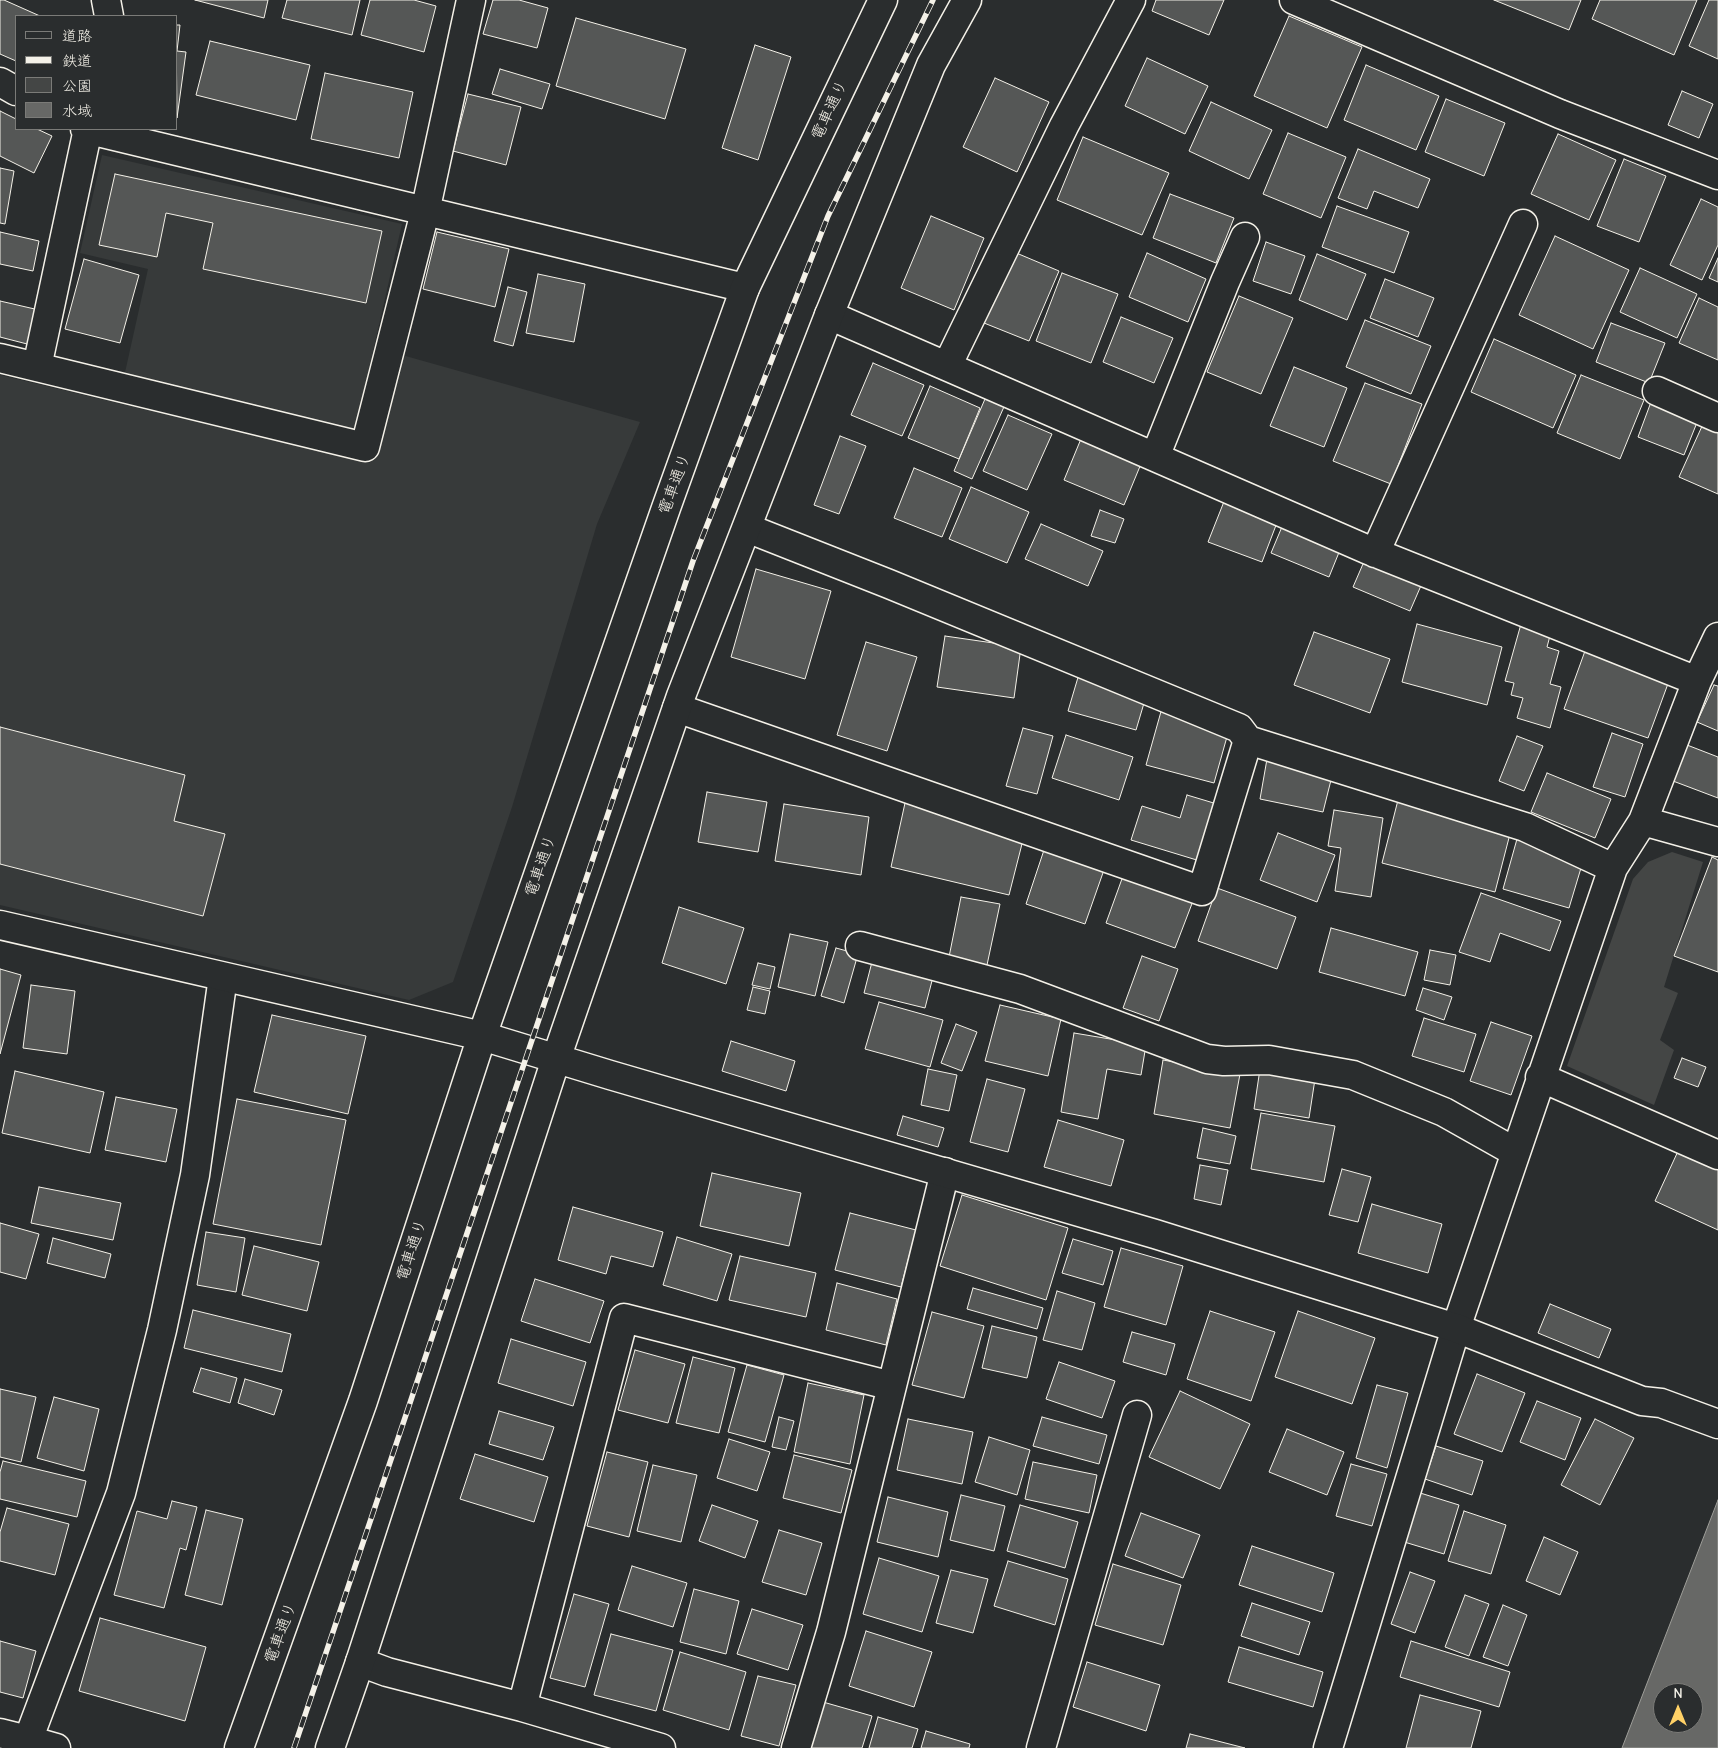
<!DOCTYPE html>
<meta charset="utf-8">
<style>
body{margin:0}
#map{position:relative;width:1718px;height:1748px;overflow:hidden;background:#2a2d2e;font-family:"Comic Neue","Klee One",sans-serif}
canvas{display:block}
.legend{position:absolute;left:15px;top:15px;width:162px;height:115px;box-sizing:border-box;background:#2a2d2e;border:1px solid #7b7b78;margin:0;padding:6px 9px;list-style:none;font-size:15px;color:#f4f1e8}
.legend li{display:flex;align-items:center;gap:10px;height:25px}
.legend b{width:25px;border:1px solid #7b7b78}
.north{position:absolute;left:1653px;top:1683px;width:50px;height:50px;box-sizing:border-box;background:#2a2d2e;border:1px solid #7b7b78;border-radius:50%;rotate:0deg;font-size:14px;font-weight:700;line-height:20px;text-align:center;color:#f4f1e8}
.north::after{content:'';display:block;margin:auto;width:18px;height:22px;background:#ffd166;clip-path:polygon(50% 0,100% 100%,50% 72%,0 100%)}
</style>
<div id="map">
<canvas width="1718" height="1748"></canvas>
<ul class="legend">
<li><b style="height:6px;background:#2a2d2e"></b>道路</li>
<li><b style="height:6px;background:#f4f1e8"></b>鉄道</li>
<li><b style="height:14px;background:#444645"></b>公園</li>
<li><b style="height:14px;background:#676866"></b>水域</li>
</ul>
<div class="north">N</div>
</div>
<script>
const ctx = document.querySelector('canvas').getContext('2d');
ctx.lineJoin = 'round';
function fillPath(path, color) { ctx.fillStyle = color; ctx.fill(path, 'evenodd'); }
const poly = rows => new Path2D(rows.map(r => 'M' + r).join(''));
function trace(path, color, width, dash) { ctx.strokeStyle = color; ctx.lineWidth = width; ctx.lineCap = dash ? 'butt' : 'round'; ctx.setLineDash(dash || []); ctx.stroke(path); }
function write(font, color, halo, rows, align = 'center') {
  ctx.font = font + ' "Comic Neue","Klee One",sans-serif'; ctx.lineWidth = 4.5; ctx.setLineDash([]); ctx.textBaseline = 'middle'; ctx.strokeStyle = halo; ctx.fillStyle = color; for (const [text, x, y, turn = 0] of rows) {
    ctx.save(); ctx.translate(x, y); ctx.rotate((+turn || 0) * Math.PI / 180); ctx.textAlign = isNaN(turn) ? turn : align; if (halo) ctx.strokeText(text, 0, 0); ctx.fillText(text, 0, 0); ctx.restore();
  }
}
fillPath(poly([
 [102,155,402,224,355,430,124,377,148,269,80,253],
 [402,355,640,422,597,524,512,807,453,982,409,1000,0,905,0,375,370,463]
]), '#373a3a');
fillPath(poly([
 [1672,852,1703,862,1664,987,1678,993,1660,1040,1674,1050,1654,1105,1567,1066,1633,879,1648,862]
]), '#444645');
const water = poly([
 [1718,1500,1718,1748,1622,1748,1718,1500],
 [1663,1693,1693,1693,1693,1723,1663,1723,1663,1693]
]);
fillPath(water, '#676866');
trace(water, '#9f9f9a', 1);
const building = poly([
 [0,0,4,0,40,16,16,16,16,61,0,54,0,0],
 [195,0,268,0,264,18,195,0],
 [287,0,360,0,352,35,282,18,287,0],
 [370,0,414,0,436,6,424,52,361,35,370,0],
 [493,0,519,0,548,8,537,48,483,34,493,0],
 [1156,0,1224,0,1209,35,1152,11,1156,0],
 [1494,0,1581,0,1569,30,1494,0],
 [1600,0,1697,0,1674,55,1592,19,1600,0],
 [1709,0,1718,0,1718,59,1689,46,1709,0],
 [1289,16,1362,47,1327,128,1254,96,1289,16],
 [576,18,686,49,665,119,556,86,576,18],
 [176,25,180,25,177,51,186,52,177,118,176,25],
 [210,41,310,65,296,120,196,95,210,41],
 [755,45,791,57,758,160,722,148,755,45],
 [1147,58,1208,86,1185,134,1125,106,1147,58],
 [1366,65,1439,96,1416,150,1344,120,1366,65],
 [500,69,550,84,542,109,492,94,500,69],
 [325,73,413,92,399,158,311,139,325,73],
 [995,78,1049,102,1017,172,963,147,995,78],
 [1682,91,1713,104,1699,138,1668,125,1682,91],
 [468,94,521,107,506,165,453,151,468,94],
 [1446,99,1505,123,1484,176,1425,152,1446,99],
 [1211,102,1272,130,1249,179,1189,151,1211,102],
 [0,111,16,119,16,129,37,129,52,136,34,173,0,156,0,111],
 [1288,133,1346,157,1321,218,1263,194,1288,133],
 [1558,134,1616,160,1589,220,1531,194,1558,134],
 [1083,137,1169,173,1142,235,1057,200,1083,137],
 [1358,149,1430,179,1418,208,1374,191,1367,209,1338,198,1358,149],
 [1624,159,1666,176,1639,242,1597,226,1624,159],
 [0,168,14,171,5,224,0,223,0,168],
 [115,174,382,231,366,303,203,269,213,223,166,213,157,257,99,245,115,174],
 [1170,194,1234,218,1216,263,1153,238,1170,194],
 [1701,199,1718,207,1718,245,1702,280,1670,265,1701,199],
 [1337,206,1409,232,1394,273,1322,247,1337,206],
 [931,216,984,238,954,310,901,288,931,216],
 [0,232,39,241,33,271,0,264,0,232],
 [437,232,509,249,495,307,423,289,437,232],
 [1555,236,1629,270,1593,349,1519,315,1555,236],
 [1266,242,1305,256,1291,294,1253,281,1266,242],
 [1014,252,1059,271,1029,341,984,323,1014,252],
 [1147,253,1206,279,1188,322,1129,297,1147,253],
 [1317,254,1366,274,1347,320,1299,300,1317,254],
 [1718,258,1718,282,1709,278,1718,258],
 [84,259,139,275,120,343,65,329,84,259],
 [1640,268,1697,294,1677,338,1620,312,1640,268],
 [1062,273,1118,294,1091,363,1036,341,1062,273],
 [538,274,585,284,574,342,526,333,538,274],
 [1385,279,1434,298,1418,337,1370,318,1385,279],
 [508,287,527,292,513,346,494,341,508,287],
 [1239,296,1293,318,1261,394,1207,372,1239,296],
 [1699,298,1718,307,1718,360,1679,343,1699,298],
 [0,301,39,310,31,345,0,337,0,301],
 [1121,317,1173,338,1154,383,1103,362,1121,317],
 [1365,320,1431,346,1411,394,1346,367,1365,320],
 [1611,323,1665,343,1649,383,1596,362,1611,323],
 [1494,339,1576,375,1553,428,1471,392,1494,339],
 [873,363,924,385,902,436,851,415,873,363],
 [1294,367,1347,388,1324,447,1270,426,1294,367],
 [1581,375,1644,400,1620,459,1557,433,1581,375],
 [1365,383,1422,404,1391,484,1333,461,1365,383],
 [930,386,980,408,959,459,908,438,930,386],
 [988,392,1007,400,972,479,954,471,988,392],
 [1651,402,1698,420,1684,455,1638,437,1651,402],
 [1008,415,1052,434,1027,490,983,471,1008,415],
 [1703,424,1718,430,1718,494,1679,477,1703,424],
 [1083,434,1143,459,1124,505,1064,480,1083,434],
 [840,436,866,446,839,514,814,505,840,436],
 [914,468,962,488,942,537,894,518,914,468],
 [971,487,1029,512,1007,563,949,539,971,487],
 [1225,499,1278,520,1262,562,1208,542,1225,499],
 [1100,510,1124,519,1115,543,1091,536,1100,510],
 [1284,522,1342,545,1329,577,1271,553,1284,522],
 [1041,524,1103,551,1088,586,1025,559,1041,524],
 [1366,557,1423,581,1410,611,1353,587,1366,557],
 [756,569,831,591,805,679,731,657,756,569],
 [1417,624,1502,647,1487,705,1402,682,1417,624],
 [1521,624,1551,632,1547,647,1559,651,1550,684,1561,687,1550,728,1517,718,1523,698,1511,695,1514,683,1505,681,1521,624],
 [1314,632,1390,659,1370,713,1294,685,1314,632],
 [945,636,1021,647,1014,698,937,687,945,636],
 [866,642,917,657,887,751,837,735,866,642],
 [1585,651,1669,681,1648,738,1564,709,1585,651],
 [1079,674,1147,693,1136,730,1068,711,1079,674],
 [1714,685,1718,686,1718,731,1697,722,1714,685],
 [1162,708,1230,726,1214,783,1146,765,1162,708],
 [0,727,185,775,174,821,225,834,203,916,0,864,0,727],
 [1023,728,1053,736,1037,794,1006,786,1023,728],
 [1612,733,1643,744,1625,797,1593,787,1612,733],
 [1066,735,1133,757,1119,800,1052,778,1066,735],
 [1517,736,1543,746,1524,791,1499,781,1517,736],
 [1687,745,1718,757,1718,798,1673,781,1687,745],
 [1267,759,1333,772,1323,812,1260,799,1267,759],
 [1547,773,1611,799,1595,838,1531,812,1547,773],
 [707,792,767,802,758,852,698,842,707,792],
 [1187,795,1217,804,1200,861,1131,840,1142,806,1180,818,1187,795],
 [1398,800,1511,830,1495,892,1382,863,1398,800],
 [905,803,1025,832,1009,895,891,867,905,803],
 [784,804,869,817,861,875,775,861,784,804],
 [1334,810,1383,818,1371,897,1335,891,1341,848,1328,846,1334,810],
 [1278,833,1335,855,1317,902,1260,880,1278,833],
 [1517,839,1584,858,1569,908,1503,889,1517,839],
 [1045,847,1105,867,1085,924,1026,904,1045,847],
 [1712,857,1718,860,1718,972,1674,956,1712,857],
 [1123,876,1193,901,1175,948,1106,923,1123,876],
 [1217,888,1296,917,1277,969,1198,941,1217,888],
 [1481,893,1561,921,1550,951,1500,933,1490,962,1459,952,1481,893],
 [961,897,1000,904,987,965,949,957,961,897],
 [679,907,744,928,726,984,662,963,679,907],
 [1331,928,1418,952,1405,996,1319,972,1331,928],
 [790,934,828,942,815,996,778,987,790,934],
 [836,948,858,954,844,1003,821,996,836,948],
 [1430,950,1456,955,1450,985,1424,980,1430,950],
 [1142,956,1178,969,1159,1021,1123,1008,1142,956],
 [873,958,934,973,925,1008,864,993,873,958],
 [758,963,775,967,770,989,752,985,758,963],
 [0,969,21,975,0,1054,0,969],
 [31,985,75,991,67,1054,23,1048,31,985],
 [753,987,770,991,765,1014,747,1010,753,987],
 [1423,988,1452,997,1444,1020,1416,1010,1423,988],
 [879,1002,943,1020,930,1067,865,1049,879,1002],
 [1000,1005,1061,1019,1048,1076,985,1061,1000,1005],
 [272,1015,366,1036,348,1114,254,1092,272,1015],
 [1424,1018,1476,1034,1464,1072,1412,1056,1424,1018],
 [1491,1022,1532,1036,1511,1095,1470,1081,1491,1022],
 [956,1024,977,1032,962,1071,941,1063,956,1024],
 [1074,1033,1146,1045,1141,1075,1107,1069,1098,1119,1061,1112,1074,1033],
 [731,1041,795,1061,786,1091,722,1071,731,1041],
 [1682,1058,1706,1067,1698,1087,1674,1078,1682,1058],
 [1163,1060,1240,1074,1230,1128,1154,1114,1163,1060],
 [928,1069,957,1075,949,1111,921,1105,928,1069],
 [1260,1069,1315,1079,1309,1118,1254,1109,1260,1069],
 [15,1071,104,1092,90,1153,2,1133,15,1071],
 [987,1079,1025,1089,1008,1152,970,1142,987,1079],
 [116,1097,177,1109,166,1162,105,1150,116,1097],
 [237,1099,346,1120,321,1245,213,1224,237,1099],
 [1261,1113,1335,1126,1324,1182,1251,1169,1261,1113],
 [903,1116,944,1128,938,1147,897,1135,903,1116],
 [1058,1120,1124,1140,1111,1186,1044,1167,1058,1120],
 [1203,1128,1236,1136,1230,1164,1197,1158,1203,1128],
 [1679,1149,1718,1167,1718,1230,1655,1201,1679,1149],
 [1200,1165,1228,1170,1221,1205,1194,1199,1200,1165],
 [1342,1169,1371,1177,1358,1222,1329,1215,1342,1169],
 [712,1173,801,1193,789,1246,700,1226,712,1173],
 [39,1187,121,1203,113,1240,31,1223,39,1187],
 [962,1195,1068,1228,1046,1300,940,1266,962,1195],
 [1372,1204,1442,1224,1428,1273,1358,1253,1372,1204],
 [573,1207,663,1232,653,1267,611,1256,606,1274,558,1260,573,1207],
 [850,1213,916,1230,901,1287,835,1270,850,1213],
 [0,1223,39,1234,26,1279,0,1272,0,1223],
 [206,1232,245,1238,236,1292,197,1285,206,1232],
 [677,1237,732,1254,717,1301,663,1285,677,1237],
 [53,1238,111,1254,105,1278,47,1263,53,1238],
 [1073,1239,1113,1251,1103,1285,1062,1273,1073,1239],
 [254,1246,319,1262,307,1311,242,1295,254,1246],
 [1121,1248,1183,1266,1166,1325,1104,1307,1121,1248],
 [740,1256,816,1273,806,1317,729,1300,740,1256],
 [535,1279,604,1301,590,1343,521,1321,535,1279],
 [837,1283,897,1299,886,1345,826,1330,837,1283],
 [973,1288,1043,1308,1037,1329,967,1309,973,1288],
 [1057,1291,1095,1303,1082,1350,1043,1340,1057,1291],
 [1550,1304,1611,1329,1599,1358,1538,1333,1550,1304],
 [193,1310,291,1334,282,1372,184,1348,193,1310],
 [1210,1311,1275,1332,1251,1401,1187,1379,1210,1311],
 [1298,1311,1375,1338,1352,1404,1275,1377,1298,1311],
 [932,1312,984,1326,964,1398,912,1385,932,1312],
 [992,1326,1037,1337,1027,1378,982,1368,992,1326],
 [1132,1332,1175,1344,1166,1375,1123,1362,1132,1332],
 [511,1339,586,1362,573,1406,498,1383,511,1339],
 [635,1350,685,1364,668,1423,618,1410,635,1350],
 [693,1357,735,1368,719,1433,676,1423,693,1357],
 [1059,1362,1115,1381,1102,1418,1046,1399,1059,1362],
 [747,1365,784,1375,765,1442,728,1432,747,1365],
 [201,1368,237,1378,230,1403,193,1392,201,1368],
 [1477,1374,1525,1393,1502,1452,1454,1434,1477,1374],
 [245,1379,282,1390,274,1415,238,1403,245,1379],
 [808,1383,864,1395,850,1464,794,1452,808,1383],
 [1377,1385,1408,1393,1387,1468,1356,1458,1377,1385],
 [0,1389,36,1397,21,1462,0,1457,0,1389],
 [1180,1391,1250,1424,1220,1489,1149,1457,1180,1391],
 [54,1397,99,1409,84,1471,37,1458,54,1397],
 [1537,1401,1581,1418,1565,1460,1520,1442,1537,1401],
 [499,1411,554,1427,543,1460,489,1444,499,1411],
 [779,1417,794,1421,786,1450,772,1447,779,1417],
 [1042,1417,1107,1435,1099,1464,1033,1446,1042,1417],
 [908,1419,973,1432,962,1484,897,1470,908,1419],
 [1595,1419,1634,1438,1600,1505,1561,1485,1595,1419],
 [1287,1429,1344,1452,1327,1495,1269,1472,1287,1429],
 [989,1437,1030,1450,1017,1495,975,1482,989,1437],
 [729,1439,770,1452,757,1491,717,1478,729,1439],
 [1436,1446,1483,1461,1472,1495,1425,1479,1436,1446],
 [607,1452,648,1462,629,1537,587,1526,607,1452],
 [475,1454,548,1477,534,1522,460,1499,475,1454],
 [794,1455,852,1470,841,1513,783,1498,794,1455],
 [3,1461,86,1481,77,1517,0,1499,0,1472,3,1461],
 [1033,1462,1097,1475,1089,1513,1025,1499,1033,1462],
 [1351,1464,1387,1474,1372,1526,1336,1516,1351,1464],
 [653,1465,697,1475,681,1542,637,1531,653,1465],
 [1417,1492,1459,1505,1444,1554,1401,1541,1417,1492],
 [961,1495,1005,1506,994,1551,950,1540,961,1495],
 [888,1497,948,1512,938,1557,877,1542,888,1497],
 [172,1501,197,1507,186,1550,180,1548,164,1608,114,1595,137,1511,167,1519,172,1501],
 [712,1505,758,1521,745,1558,699,1541,712,1505],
 [1020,1505,1078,1522,1065,1568,1007,1551,1020,1505],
 [7,1508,69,1524,55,1575,0,1561,0,1532,7,1508],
 [206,1510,243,1519,222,1605,185,1595,206,1510],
 [1464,1511,1506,1525,1491,1574,1448,1561,1464,1511],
 [1141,1513,1200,1535,1183,1578,1125,1556,1141,1513],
 [779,1530,822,1543,806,1595,762,1582,779,1530],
 [1544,1537,1578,1552,1560,1595,1526,1581,1544,1537],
 [1252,1546,1334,1573,1322,1612,1239,1585,1252,1546],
 [879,1558,939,1576,922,1632,863,1614,879,1558],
 [1008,1561,1068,1579,1055,1625,994,1606,1008,1561],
 [1113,1564,1181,1585,1163,1645,1095,1625,1113,1564],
 [632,1566,687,1583,673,1627,618,1610,632,1566],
 [951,1570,988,1579,973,1633,936,1623,951,1570],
 [1410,1572,1435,1581,1415,1633,1391,1624,1410,1572],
 [694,1589,739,1601,726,1654,680,1642,694,1589],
 [574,1594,609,1604,585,1687,550,1678,574,1594],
 [1465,1595,1489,1604,1469,1656,1445,1647,1465,1595],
 [1252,1603,1310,1622,1299,1655,1241,1636,1252,1603],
 [1503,1605,1527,1615,1508,1666,1483,1657,1503,1605],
 [752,1609,803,1625,788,1670,737,1654,752,1609],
 [100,1618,206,1647,185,1721,79,1691,100,1618],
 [866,1631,932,1652,914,1707,849,1686,866,1631],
 [611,1634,673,1650,656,1711,594,1695,611,1634],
 [0,1641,36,1651,23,1698,0,1692,0,1641],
 [1411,1641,1510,1672,1499,1707,1400,1677,1411,1641],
 [1239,1647,1323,1672,1313,1707,1228,1682,1239,1647],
 [680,1652,746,1672,729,1730,663,1710,680,1652],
 [1087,1662,1160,1685,1146,1731,1073,1707,1087,1662],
 [758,1676,796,1685,779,1746,741,1736,758,1676],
 [1420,1695,1481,1711,1471,1748,1406,1748,1420,1695],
 [823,1702,872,1716,862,1748,810,1748,823,1702],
 [878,1717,918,1729,912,1748,869,1748,878,1717],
 [926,1731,970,1744,969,1748,921,1748,926,1731],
 [1190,1734,1245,1748,1186,1748,1190,1734]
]);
fillPath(building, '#555756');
trace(building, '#f4f1e8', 1);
const minor = poly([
 [106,0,109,16],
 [1294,0,1560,114,1718,175],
 [0,82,16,91],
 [85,129,745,288],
 [829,315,1366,549,1697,681],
 [0,358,365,447,425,212,471,0],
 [947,366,1064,126,1131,0],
 [37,367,88,129],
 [1657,391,1718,418],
 [1155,457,1225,282,1245,237],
 [747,528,889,584,1239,728,1248,740,1525,827,1613,868],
 [1375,553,1523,224],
 [677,708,1202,891,1248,740],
 [1643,821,1718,842],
 [860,946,1020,989,1207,1059,1224,1061,1269,1060,1353,1075,1444,1112,1515,1152],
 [1540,1077,1718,1155],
 [360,1662,387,1672,522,1707,661,1748],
 [522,1707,624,1318,892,1386],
 [0,1733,28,1740],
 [56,1748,28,1740,121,1493,162,1330,195,1175,223,977],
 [796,1748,831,1632,945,1172],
 [1041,1748,1137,1415],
 [1328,1748,1456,1328,1613,868,1643,821,1697,681,1718,637]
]);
const tertiary = poly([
 [0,925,482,1036,610,1075,1155,1234,1456,1328,1642,1401,1661,1403,1718,1424],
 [239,1748,363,1401,482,1036,666,508,745,288,883,0],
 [330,1748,360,1662,556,1059,681,696,829,315,931,65,967,0]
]);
trace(minor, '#f4f1e8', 31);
trace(tertiary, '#f4f1e8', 31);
trace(minor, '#2a2d2e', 28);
trace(tertiary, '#2a2d2e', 28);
const rail = poly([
 [294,1748,693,561,828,216,933,0]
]);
trace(rail, '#f4f1e8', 5.5);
trace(rail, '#2a2d2e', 4, [11]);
write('16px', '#f4f1e8', '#2a2d2e', [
 ["電車通り",830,110,-65],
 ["電車通り",675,484,-70],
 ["電車通り",541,866,-71],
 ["電車通り",412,1250,-72],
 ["電車通り",281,1633,-70]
]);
</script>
